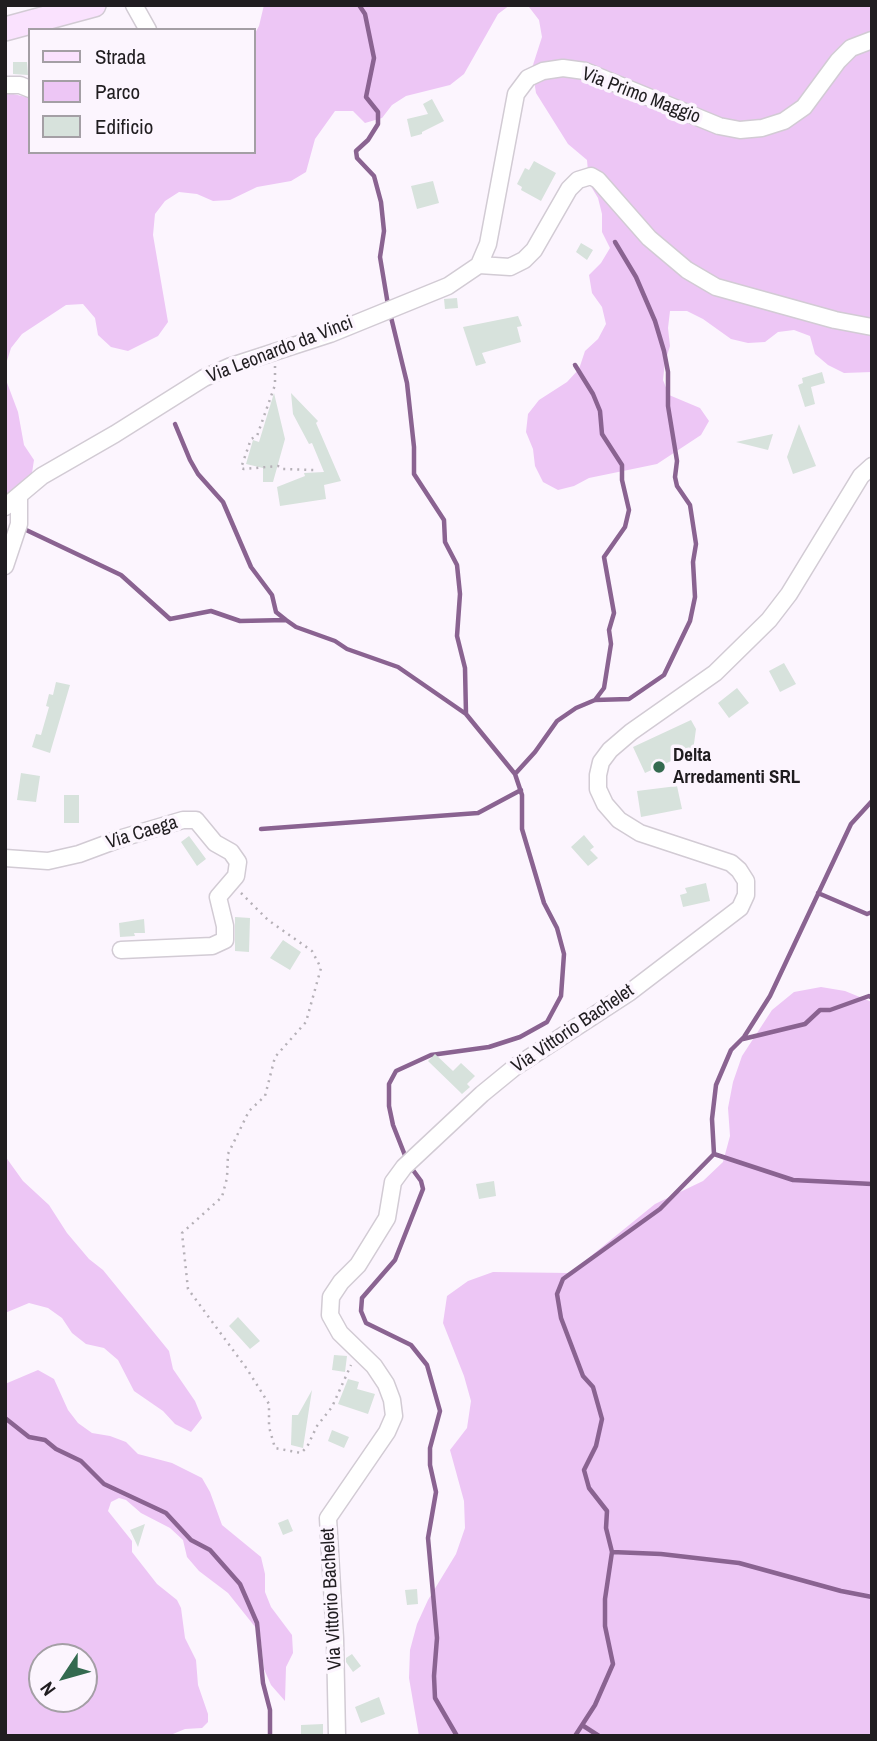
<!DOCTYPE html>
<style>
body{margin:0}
#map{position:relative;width:877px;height:1741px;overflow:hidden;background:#fcf5fe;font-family:"Archivo Narrow",sans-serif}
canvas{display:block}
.frame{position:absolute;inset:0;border:7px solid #201d20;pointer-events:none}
.legend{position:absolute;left:28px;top:28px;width:228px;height:126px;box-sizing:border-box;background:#fcf5fe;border:2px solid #a49fa5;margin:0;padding:9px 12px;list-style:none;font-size:21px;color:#201d20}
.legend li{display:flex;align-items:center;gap:14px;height:35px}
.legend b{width:35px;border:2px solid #a49fa5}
.north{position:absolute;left:28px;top:1643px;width:70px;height:70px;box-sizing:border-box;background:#fcf5fe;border:2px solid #a49fa5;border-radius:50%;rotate:234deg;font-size:19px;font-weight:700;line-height:28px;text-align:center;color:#201d20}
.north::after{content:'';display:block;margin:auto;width:24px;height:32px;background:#346a50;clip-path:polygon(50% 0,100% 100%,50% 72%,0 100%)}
</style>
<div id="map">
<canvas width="877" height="1741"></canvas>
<div class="frame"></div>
<ul class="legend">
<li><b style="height:9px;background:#fae2fe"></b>Strada</li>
<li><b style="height:19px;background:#edc6f5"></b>Parco</li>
<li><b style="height:19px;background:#d7e2dc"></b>Edificio</li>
</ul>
<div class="north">N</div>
</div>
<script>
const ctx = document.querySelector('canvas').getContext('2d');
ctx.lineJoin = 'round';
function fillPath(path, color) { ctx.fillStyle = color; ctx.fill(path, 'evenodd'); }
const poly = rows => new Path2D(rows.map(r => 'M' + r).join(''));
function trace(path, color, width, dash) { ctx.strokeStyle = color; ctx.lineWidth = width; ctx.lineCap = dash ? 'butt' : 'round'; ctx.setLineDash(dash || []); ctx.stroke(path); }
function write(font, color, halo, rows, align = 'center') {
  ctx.font = font + ' "Archivo Narrow",sans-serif'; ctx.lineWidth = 7; ctx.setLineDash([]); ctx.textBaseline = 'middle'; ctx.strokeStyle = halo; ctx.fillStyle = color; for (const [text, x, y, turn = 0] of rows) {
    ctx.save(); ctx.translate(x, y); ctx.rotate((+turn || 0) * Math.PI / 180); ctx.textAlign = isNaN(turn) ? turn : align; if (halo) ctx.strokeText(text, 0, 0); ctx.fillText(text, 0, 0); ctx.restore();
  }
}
fillPath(poly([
 [264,5,510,5,498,14,464,74,450,85,406,96,392,105,382,118,365,123,353,111,335,111,315,139,306,172,291,181,257,187,230,200,213,201,197,194,179,192,165,201,155,214,153,235,168,322,158,336,128,351,111,347,98,335,95,318,83,304,66,305,22,334,11,348,6,364,6,380,18,412,24,445,34,460,32,473,5,497,5,92,30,98,30,152,254,152,254,35,259,26],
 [518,5,872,5,872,372,844,373,828,365,815,354,810,336,794,330,778,332,765,342,748,343,731,339,703,319,687,311,670,311,668,328,670,346,665,362,663,380,669,395,700,408,709,421,701,435,657,464,589,478,574,486,558,490,543,482,535,466,533,449,526,432,528,414,539,400,567,382,579,369,585,351,598,339,606,324,602,307,592,293,589,275,601,263,610,248,602,232,602,214,598,198,589,183,587,160,568,144,536,93,532,68,542,37,539,20,529,7],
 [821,987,845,991,872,1002,872,1736,419,1736,409,1678,410,1650,417,1624,428,1600,456,1554,465,1528,464,1501,450,1450,467,1428,471,1401,464,1376,443,1323,447,1296,468,1281,493,1272,570,1273,655,1204,703,1181,723,1162,730,1136,728,1108,733,1082,742,1056,772,1010,794,992],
 [5,1156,23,1181,49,1205,67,1233,89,1259,103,1270,169,1351,173,1369,195,1401,202,1418,191,1432,175,1424,163,1411,134,1391,118,1360,104,1348,86,1344,72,1333,62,1318,48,1308,29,1303,5,1313],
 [38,1370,54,1379,68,1410,78,1423,92,1433,110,1436,126,1442,138,1454,172,1463,202,1478,210,1492,222,1525,261,1557,265,1574,265,1592,271,1607,292,1635,293,1653,286,1667,285,1701,271,1685,264,1669,260,1633,228,1593,199,1571,187,1557,183,1540,170,1528,141,1513,126,1500,119,1498,111,1502,108,1511,132,1541,132,1552,157,1584,177,1600,181,1608,185,1638,196,1660,198,1685,208,1714,208,1722,202,1728,185,1729,168,1736,5,1736,5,1384],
 [42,1657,84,1657,84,1699,42,1699]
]), '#edc6f5');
trace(poly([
 [359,5,365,14,374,58,366,97,378,112,378,124,368,140,356,151,357,158,374,176,381,202,384,231,380,257,388,305],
 [390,313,407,383,414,447,414,474,444,520,445,542,457,565,460,594,457,636,465,668,466,714],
 [575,365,593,394,600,411,602,434,622,465,622,480,629,510,625,527,604,557,614,613,609,630,611,644,604,688,595,700],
 [175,424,190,460,198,474,223,502,251,567,272,595,276,612,286,620],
 [22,528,121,575,170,619,211,611,240,621,286,620,296,627,335,641,347,649,398,667,466,714,515,774,522,795,522,829,544,903,557,928,564,954,561,996,547,1022,520,1037,489,1047,431,1055,396,1071,389,1084,389,1106,393,1125,406,1158],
 [515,774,535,752,557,721,576,708,595,700,629,699,664,675,690,621,695,597,693,562,696,544,690,505,677,486,675,477,677,461,668,406,668,372,664,351,655,321,636,277,615,242],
 [261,829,478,813,521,790],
 [818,893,867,914,872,912],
 [743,1039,805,1024,820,1010,830,1010,869,996,872,998],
 [714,1154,793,1180,872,1184],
 [410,1166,421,1181,423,1189,395,1260,362,1298,361,1311,366,1323,411,1345,427,1365,440,1411,430,1448,430,1465,436,1492,428,1538,437,1638,434,1676,435,1698,457,1736],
 [5,1418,29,1437,45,1440,56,1449,81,1461,104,1484,166,1513,191,1540,210,1550,240,1584,257,1623,263,1683,270,1710,270,1736],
 [612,1552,661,1554,739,1563,841,1591,872,1597],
 [582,1725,599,1736],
 [575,1736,595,1705,613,1664,605,1626,605,1599,612,1552,606,1528,607,1511,589,1488,584,1470,596,1446,602,1419,593,1387,583,1376,561,1318,557,1294,563,1279,660,1209,714,1154,712,1119,716,1085,731,1050,744,1037,770,996,851,824,872,801]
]), '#8a6391', 4.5);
fillPath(poly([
 [13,62,27,62,28,75,13,74],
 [432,99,444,121,422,132,422,134,411,137,407,119,428,114,423,104],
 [534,161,556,173,541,201,521,190,522,187,517,184,525,168,529,170],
 [433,181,439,203,417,209,411,186],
 [581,243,593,250,587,260,576,252],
 [457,298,458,308,445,309,444,299],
 [518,316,522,326,517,327,521,342,482,353,486,363,476,366,463,327],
 [822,372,825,383,811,387,815,404,805,407,798,385,803,383,802,378],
 [274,393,285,439,273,482,263,482,263,468,246,464,253,440,259,442],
 [291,393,318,421,316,423,341,481,324,485,326,499,280,506,277,487,305,476,304,473,324,472,312,443,309,444,293,414],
 [799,424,816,466,793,474,787,457],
 [773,434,768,450,736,442],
 [784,663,796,684,780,692,769,671],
 [56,682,70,685,50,753,32,747,36,734,41,735,49,707,46,706,49,694,53,695],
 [737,688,749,703,729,718,718,703],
 [691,720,696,729,693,751,645,773,633,747],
 [21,773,40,776,36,802,17,800],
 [677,786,682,809,641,817,637,791],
 [64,795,79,795,79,823,64,823],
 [584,835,594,847,590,850,598,858,588,866,571,847],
 [189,836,206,859,197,866,181,842],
 [706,883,710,901,683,907,680,895,687,893,685,888],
 [235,917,250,918,249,952,235,951],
 [144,919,145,933,134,933,135,936,120,937,119,923],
 [283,940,301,952,290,970,270,958],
 [435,1054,453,1071,461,1063,475,1076,467,1084,470,1087,462,1094,428,1061],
 [494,1181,496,1196,479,1199,476,1184],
 [238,1317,260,1341,250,1349,229,1326],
 [334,1355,347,1356,345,1372,332,1370],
 [348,1379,359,1382,357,1389,375,1394,368,1414,338,1404],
 [312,1390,303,1448,291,1445,292,1415,298,1415],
 [332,1430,349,1437,344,1448,328,1441],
 [288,1519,293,1531,283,1535,278,1523],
 [145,1524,138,1547,130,1530],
 [417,1589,418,1604,407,1605,405,1590],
 [352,1654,361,1666,353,1672,346,1662,346,1658],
 [379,1697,385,1714,361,1723,355,1707],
 [323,1724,323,1736,301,1736,301,1725]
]), '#d7e2dc');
const street = poly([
 [134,5,148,30],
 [5,85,20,85,30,89],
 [479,265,510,267,524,260,534,250,569,189,578,180,591,176,598,180,649,238,687,270,716,287,835,320,872,327],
 [5,507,42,476,115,434,204,378,231,366,330,334,448,286,479,265,488,244,516,94,528,78,543,71,563,68,585,71,719,126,740,130,762,128,784,121,804,107,838,61,851,48,872,40],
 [5,566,19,524,19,496],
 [5,858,48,861,79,854,122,838,183,820,196,820,215,843,231,852,238,862,236,876,218,897,225,926,225,940,212,946,121,950],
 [337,1736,335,1639,328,1518,387,1432,394,1416,392,1400,386,1384,374,1366,340,1333,330,1315,331,1297,341,1282,358,1265,387,1218,393,1182,404,1167,482,1094,515,1067,630,992,740,908,746,895,746,881,739,870,731,863,640,833,619,820,605,804,598,789,598,775,601,762,610,750,631,732,715,673,769,620,789,594,861,476,872,466]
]);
const secondary = poly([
 [5,29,94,5]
]);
trace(street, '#d2cbd4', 19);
trace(secondary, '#d2cbd4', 26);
trace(poly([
 [275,366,275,385,257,436,251,439,241,468,244,469,278,466,282,469,314,470],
 [241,893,268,920,312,951,321,968,306,1022,275,1057,265,1096,249,1111,228,1154,227,1178,222,1197,182,1233,188,1289,247,1369,269,1404,269,1427,275,1448,301,1453,307,1447,317,1426,332,1407,351,1365]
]), '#b5b0b7', 2.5, [2, 5]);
trace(street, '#fff', 16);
trace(secondary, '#fae2fe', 23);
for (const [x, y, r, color] of [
 [659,767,7,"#346a50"]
]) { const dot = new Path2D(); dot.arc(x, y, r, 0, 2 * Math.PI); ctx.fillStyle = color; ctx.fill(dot); trace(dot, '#fcf5fe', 2.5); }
write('19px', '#201d20', '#fcf5fe', [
 ["Via Primo Maggio",641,96,21],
 ["Via Leonardo da Vinci",280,350,-21],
 ["Via Caega",142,833,-17],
 ["Via Vittorio Bachelet",573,1029,-34],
 ["Via Vittorio Bachelet",332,1599,-93]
]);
write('bold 19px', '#201d20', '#fcf5fe', [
 ["Delta",673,756],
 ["Arredamenti SRL",673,778]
], 'left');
</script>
